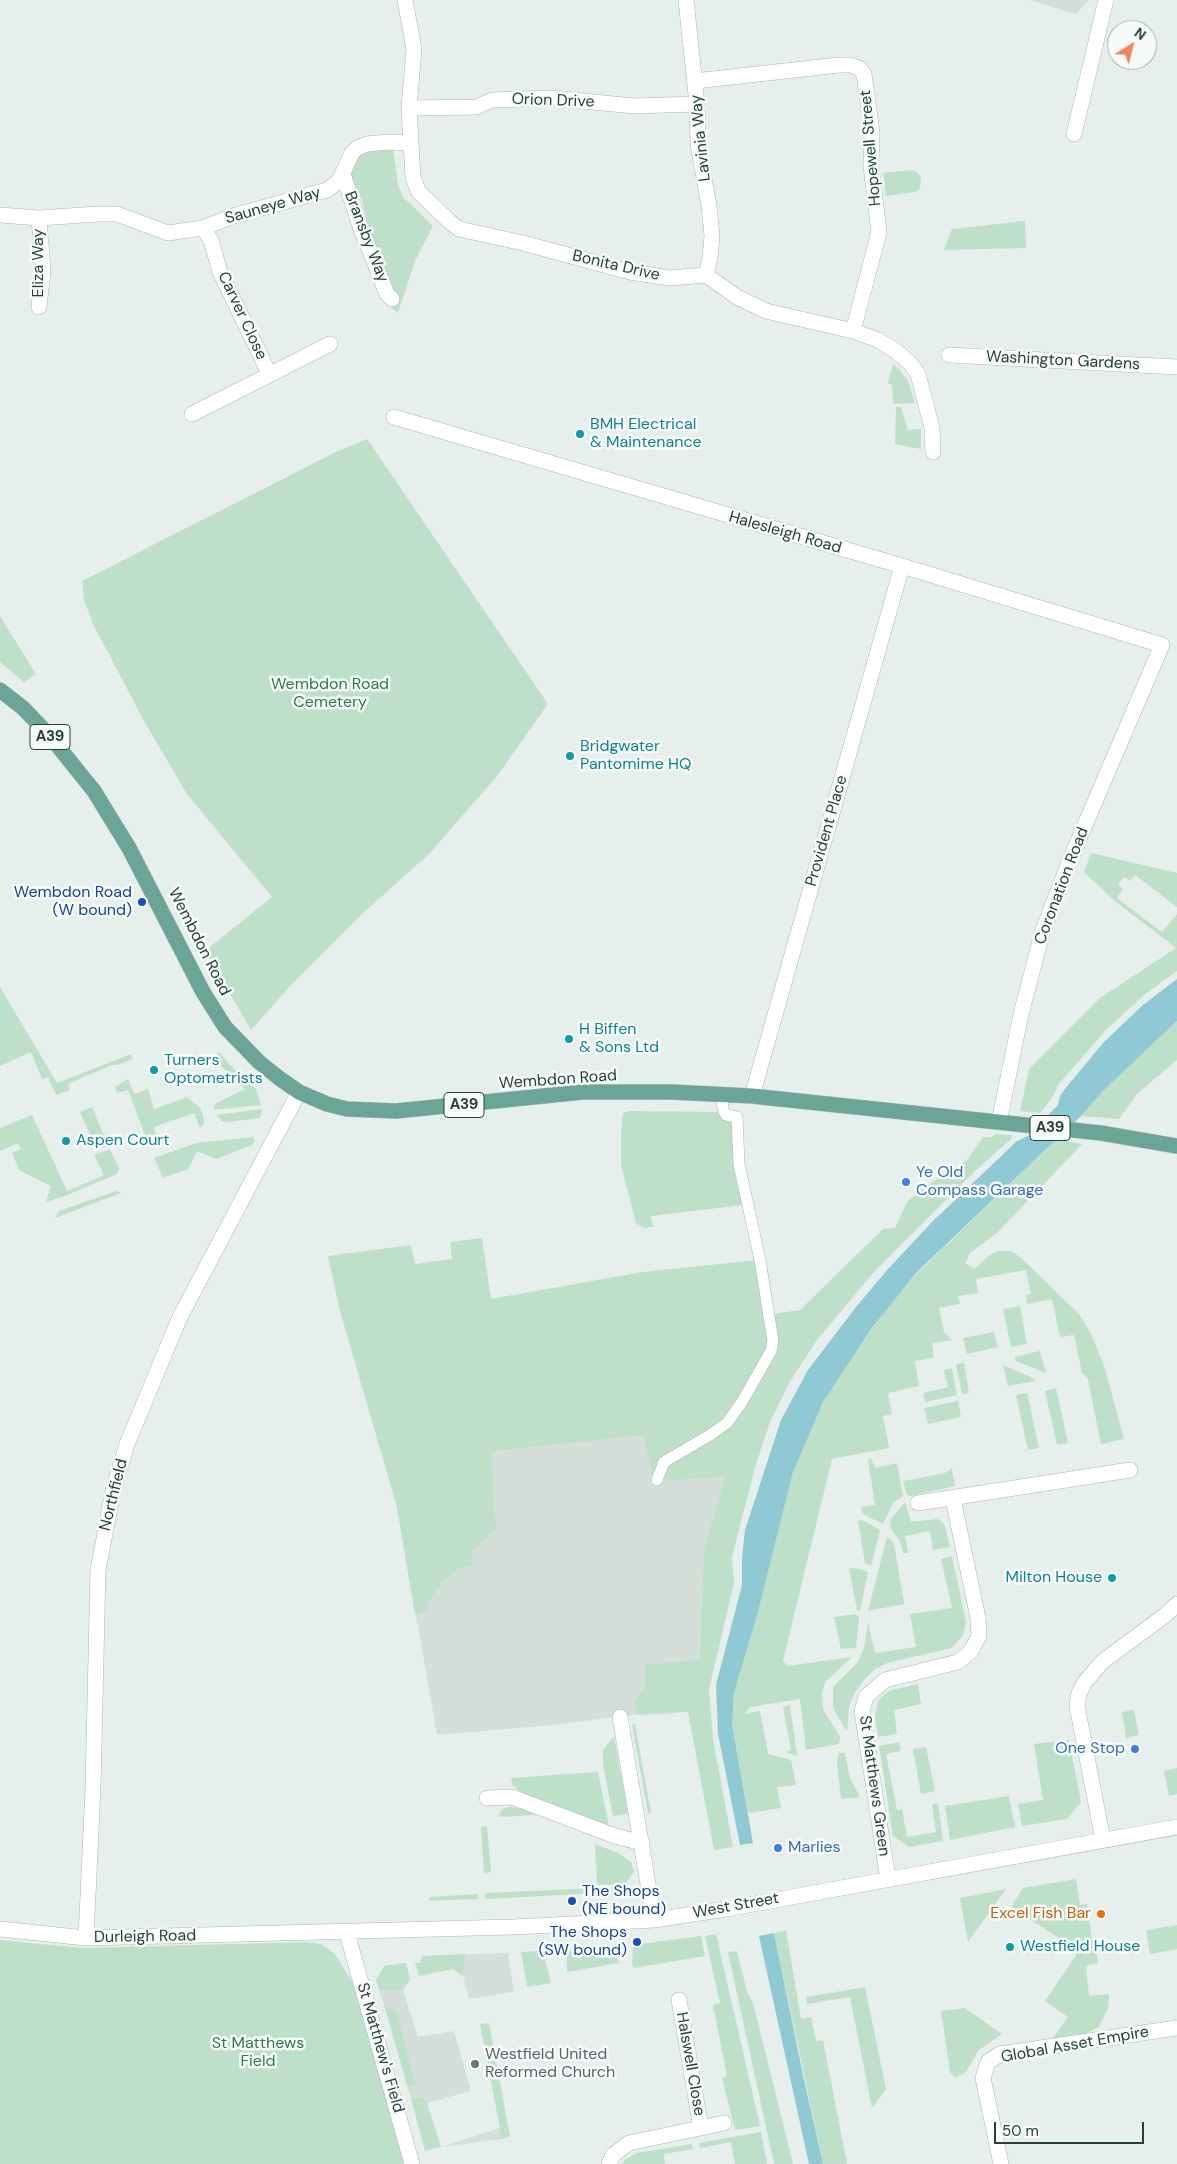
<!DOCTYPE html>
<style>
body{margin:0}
#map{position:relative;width:1177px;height:2164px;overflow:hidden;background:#e6efeb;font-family:"DM Sans",sans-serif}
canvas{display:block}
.north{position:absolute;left:1107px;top:20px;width:50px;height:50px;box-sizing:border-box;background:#f7fbf9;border:1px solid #a3b1ad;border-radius:50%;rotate:36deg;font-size:14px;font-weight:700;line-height:20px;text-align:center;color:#24423a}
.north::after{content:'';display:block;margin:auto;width:18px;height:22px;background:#f4845f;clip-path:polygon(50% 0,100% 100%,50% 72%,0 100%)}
.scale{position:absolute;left:994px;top:2122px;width:150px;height:22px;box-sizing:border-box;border:2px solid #24423a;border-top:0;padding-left:6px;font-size:15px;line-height:18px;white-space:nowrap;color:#24423a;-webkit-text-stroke:4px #f7fbf9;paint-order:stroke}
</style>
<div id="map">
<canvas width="1177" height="2164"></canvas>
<div class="north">N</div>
<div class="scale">50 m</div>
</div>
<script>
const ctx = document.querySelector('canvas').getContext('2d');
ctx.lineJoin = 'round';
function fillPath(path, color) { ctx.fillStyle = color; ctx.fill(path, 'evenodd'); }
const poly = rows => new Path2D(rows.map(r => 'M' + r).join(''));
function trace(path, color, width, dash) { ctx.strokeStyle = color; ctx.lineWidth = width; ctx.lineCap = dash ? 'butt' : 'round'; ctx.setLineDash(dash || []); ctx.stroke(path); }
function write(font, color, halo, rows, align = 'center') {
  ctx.font = font + ' "DM Sans",sans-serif'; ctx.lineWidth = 5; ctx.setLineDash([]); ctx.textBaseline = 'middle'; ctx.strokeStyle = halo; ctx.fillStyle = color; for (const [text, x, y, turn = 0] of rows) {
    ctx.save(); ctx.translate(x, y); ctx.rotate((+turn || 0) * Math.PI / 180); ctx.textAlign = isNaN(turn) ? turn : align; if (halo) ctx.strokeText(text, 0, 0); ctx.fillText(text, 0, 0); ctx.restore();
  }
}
fillPath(poly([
 [1029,0,1089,0,1076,14],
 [643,1272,775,1328,704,1549,696,1709,670,1714,630,1715,553,1725,437,1735,397,1507,339,1307,491,1299],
 [508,1953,514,1992,469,1999,463,1976,466,1954],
 [379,1990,403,1990,418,2037,454,2031,471,2091,427,2103,422,2096,411,2098,408,2088,416,2082,397,2011,384,2005],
 [500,2128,502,2139,441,2147]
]), '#d4dfda');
fillPath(poly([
 [393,148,398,185,403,197,433,226,415,261,398,313,391,308,395,298,365,220,366,215,361,198,356,194,350,177,353,162,363,152],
 [912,170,918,173,921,178,920,189,915,192,886,196,883,173],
 [1025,221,1026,248,944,250,952,229],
 [893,364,899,369,908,381,915,403,893,404,892,385,888,383],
 [896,407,901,407,908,430,921,429,921,449,895,444],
 [367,439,548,704,497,776,429,854,361,915,291,985,251,1030,205,951,272,897,187,794,144,721,93,624,84,600,82,581,336,452],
 [0,616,36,674,24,682,0,662],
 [1091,853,1177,873,1177,907,1135,875,1130,881,1124,877,1118,885,1123,889,1117,898,1162,932,1177,914,1177,971,1144,995,1106,1030,1057,1086,1053,1096,1041,1113,1020,1111,1029,1069,1100,998,1176,948,1116,902,1084,872],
 [0,987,57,1083,131,1054,133,1059,117,1065,112,1065,68,1084,70,1090,56,1095,48,1077,42,1079,31,1052,0,1066],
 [1177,1021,1177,1060,1137,1094,1119,1119,1081,1116,1104,1090],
 [219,1052,230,1065,256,1089,261,1105,214,1110,215,1104,245,1089,217,1062,216,1056],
 [128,1079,134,1094,148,1089,154,1109,187,1097,200,1108,203,1115,204,1124,200,1128,194,1113,154,1127,159,1142,142,1147,138,1142,146,1138,128,1090,117,1093,115,1087],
 [92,1107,108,1145,97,1150,80,1112],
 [262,1109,260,1118,227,1122,222,1121,216,1115],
 [629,1111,718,1112,735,1122,733,1166,743,1205,651,1216,653,1227,644,1228,636,1223,621,1165,621,1132,623,1113],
 [32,1115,67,1191,104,1175,94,1155,110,1149,119,1169,117,1174,65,1196,46,1202,51,1186,19,1170,12,1153,21,1149,18,1143,0,1151,0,1128],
 [996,1134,1011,1135,1012,1138,974,1172,873,1273,817,1340,789,1383,770,1422,756,1464,732,1557,734,1583,709,1689,713,1739,733,1847,714,1850,688,1712,636,1714,635,1701,645,1687,645,1665,699,1660,704,1549,725,1477,653,1481,644,1435,491,1451,496,1528,472,1552,472,1566,461,1567,453,1572,442,1582,430,1599,426,1611,415,1615,397,1507,339,1307,328,1256,411,1245,415,1264,452,1259,450,1242,482,1238,491,1299,643,1272,757,1260,773,1314,800,1310,883,1229,895,1228,907,1202,925,1187,967,1160,983,1137,990,1138],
 [253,1137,255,1140,252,1145,216,1159,197,1151,188,1169,163,1178,154,1158,196,1143],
 [1057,1139,1082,1144,998,1232,970,1253,965,1263,974,1269,990,1255,998,1251,1011,1251,1020,1257,1079,1314,1090,1332,1104,1365,1124,1439,1101,1444,1088,1379,1082,1373,1074,1335,1060,1337,1052,1299,1027,1304,1026,1295,1031,1294,1026,1270,976,1279,978,1293,958,1296,960,1304,939,1308,944,1332,952,1340,932,1343,934,1358,915,1361,919,1386,888,1393,892,1414,883,1416,889,1448,832,1459,783,1661,788,1666,852,1657,825,1682,822,1694,823,1709,840,1737,839,1744,806,1750,800,1699,750,1707,745,1714,760,1711,768,1754,791,1760,796,1785,777,1787,781,1808,748,1813,732,1724,734,1693,757,1616,793,1472,807,1435,823,1402,845,1366,887,1308,918,1272],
 [116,1191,121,1193,55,1218,59,1211],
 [1020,1306,1027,1344,1011,1347,1003,1309],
 [994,1332,998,1347,967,1354,963,1338],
 [1040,1351,1046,1373,1016,1361,1014,1357],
 [964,1363,969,1393,962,1394,956,1364],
 [1003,1365,1033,1378,1035,1381,1008,1386],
 [952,1368,957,1395,925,1402,923,1393,948,1387,944,1370],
 [1056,1388,1068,1443,1057,1445,1045,1391],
 [1027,1393,1039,1448,1028,1450,1016,1395],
 [958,1401,961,1417,928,1424,924,1408],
 [868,1459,871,1459,875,1468,897,1463,903,1496,893,1503,883,1524,863,1514,861,1507,875,1505],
 [952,1468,955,1486,911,1496,907,1495,903,1481,945,1473],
 [905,1502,911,1522,937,1519,941,1521,945,1526,950,1547,933,1550,930,1531,905,1536,908,1553,903,1553,900,1541,890,1528,891,1519],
 [862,1520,880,1530,871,1566,865,1563,858,1521],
 [887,1537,893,1542,895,1549,904,1604,868,1611],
 [952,1556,966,1622,963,1635,952,1648,887,1663,875,1669,863,1681,854,1694,849,1707,847,1732,833,1708,833,1687,858,1662,864,1648,868,1622,875,1653,916,1647,910,1614,952,1608,941,1559],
 [849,1568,860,1569,868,1572,860,1611,857,1610],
 [855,1614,859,1616,856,1648,841,1649,834,1617],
 [918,1684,921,1704,894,1710,897,1734,878,1737,875,1717,878,1701,886,1693,892,1690],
 [790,1705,797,1756,785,1752,791,1750,783,1707],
 [1134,1710,1139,1735,1126,1738,1122,1712],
 [635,1724,651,1813,648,1813,632,1725],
 [614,1736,628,1814,613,1816,603,1765,603,1750],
 [1069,1740,1081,1802,1067,1819,1022,1826,1018,1804,1043,1800,1034,1744],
 [899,1742,901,1751,886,1754,897,1810,902,1809,907,1837,936,1832,932,1804,938,1803,943,1841,909,1847,893,1836,879,1746],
 [926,1747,935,1791,921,1794,913,1749],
 [839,1753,845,1753,850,1778,860,1797,841,1799,837,1761],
 [1177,1768,1177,1794,1169,1796,1164,1771],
 [598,1772,609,1826,521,1792,513,1786,511,1778],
 [1009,1796,1015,1827,950,1840,945,1806],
 [508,1807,521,1808,535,1815,498,1817,502,1809],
 [487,1826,491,1872,484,1873,481,1827],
 [595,1844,618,1853,631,1862,634,1872,621,1889,612,1885,597,1884],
 [1076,1879,1080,1905,1087,1904,1092,1941,1095,1942,1098,1963,1086,1966,1089,1996,1109,1994,1109,1999,1108,2008,1099,2027,1080,2036,1053,2038,1068,2017,1045,2001,1079,1951,1011,1907,1023,1888],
 [597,1888,606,1888,617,1892,485,1899,485,1893],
 [1006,1889,968,1942,960,1898],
 [478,1894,478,1899,429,1901,429,1897],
 [1177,1925,1177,1949,1150,1954,1146,1930],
 [786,1930,801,2019,811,2017,816,2041,823,2040,847,2164,823,2164,774,1933],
 [716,1934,760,2126,735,2130,722,2078,727,2076,713,2005,720,2003,705,1936],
 [701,1936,705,1956,634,1968,632,1964,633,1945],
 [0,1940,82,1948,307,1942,321,1944,335,1954,353,1983,405,2164,0,2164],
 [612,1948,619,1963,567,1972,566,1951],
 [543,1951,551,1983,527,1987,521,1952],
 [737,1951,747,1992,753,2003,793,2164,774,2164,728,1952],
 [466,1954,463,1976,453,1969,419,1976,415,1963,420,1963,422,1956],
 [406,1963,410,1979,403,1990,379,1990,376,1980,384,1966],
 [865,1987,886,2089,872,2108,850,1997,807,2004,806,1997],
 [384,2005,397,2011,416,2083,408,2088],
 [965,2008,1002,2034,979,2050,965,2073,955,2078,950,2072,941,2011],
 [489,2023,510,2136,502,2139,480,2024],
 [422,2096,427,2103,441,2147,425,2151,411,2098],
 [761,2132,767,2164,735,2164,731,2142,700,2148,699,2143],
 [692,2144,693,2149,664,2154,665,2164,622,2164,626,2159,637,2153]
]), '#bfe0c8');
fillPath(poly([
 [1177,979,1177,1021,1104,1090,1081,1116,917,1272,871,1329,823,1402,793,1472,757,1616,734,1693,732,1724,753,1843,740,1845,718,1734,716,1685,742,1585,742,1558,745,1530,781,1420,808,1370,856,1307,888,1269,933,1221,1017,1141,1028,1136,1058,1105,1060,1096,1068,1085,1104,1042,1143,1005],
 [774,1933,803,2075,823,2164,809,2164,759,1936]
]), '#8ec9d4');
const pedestrian = poly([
 [657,1480,664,1462,710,1435,727,1423,742,1402,771,1351,773,1341,760,1260,739,1164,737,1117,726,1115,723,1109,722,1094]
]);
const minor = poly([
 [405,0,414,49,409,108,413,177,418,191,449,221,459,229,523,243,630,272,670,278,706,275,737,297,766,311,853,331,878,340,896,351,910,363,918,374,932,428,933,452],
 [686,0,697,104,698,144,709,206,712,236,710,258,706,275],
 [695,81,839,65,850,65,859,68,864,74,872,132,871,166,879,232,853,331],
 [409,108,476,107,492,100,551,98,634,106,697,104],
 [1074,134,1106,0],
 [343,174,360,226,387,294,392,299],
 [0,215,39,218,98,214,117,214,168,233,203,228,211,240,220,272,269,373],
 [39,218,43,271,39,307],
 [203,228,233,216,327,190,339,181,352,153,357,148,367,144,388,142,410,143],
 [949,355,1177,367],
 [192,414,330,344],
 [394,417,902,566,1162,645,1070,860,1043,930,1021,1014,999,1122],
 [752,1096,902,566],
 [918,1503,1130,1470],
 [620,1717,654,1920],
 [487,1798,512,1797,615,1836,642,1843],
 [1103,1840,1077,1706,1079,1693,1085,1682,1102,1662,1164,1616,1177,1604],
 [888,1879,862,1711,866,1697,885,1680,958,1662,971,1651,979,1636,978,1618,953,1499],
 [0,1929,86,1938,513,1927,654,1920,726,1909,1177,1827],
 [347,1933,412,2164],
 [86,1938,93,1788,98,1570,113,1491,127,1444,180,1317,299,1092],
 [679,2000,701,2128],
 [609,2164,613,2155,629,2143,724,2123],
 [1001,2164,983,2078,988,2062,1000,2054,1177,2028]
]);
const primary = poly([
 [0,690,23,708,49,735,94,791,129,848,203,992,225,1027,259,1062,279,1078,299,1092,327,1104,347,1109,396,1111,583,1092,671,1092,752,1096,1101,1133,1177,1146]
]);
trace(pedestrian, '#a8b8b2', 12);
trace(minor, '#a8b8b2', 16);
trace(primary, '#c2cac8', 16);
trace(pedestrian, '#fff', 11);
trace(minor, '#fff', 15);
trace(primary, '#6aa596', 15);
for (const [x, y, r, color] of [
 [580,434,5,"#0f9aa8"],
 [570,756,5,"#0f9aa8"],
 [142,902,5,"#1a4fb4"],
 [569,1039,5,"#0f9aa8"],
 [154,1070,5,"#0f9aa8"],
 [66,1141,5,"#0f9aa8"],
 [906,1182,5,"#3f7fe0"],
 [1112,1578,5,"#0f9aa8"],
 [1135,1749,5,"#3f7fe0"],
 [778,1848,5,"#3f7fe0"],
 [572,1901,5,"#1a4fb4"],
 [1101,1914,5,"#e8710a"],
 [637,1942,5,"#1a4fb4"],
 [1010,1947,5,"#0f9aa8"],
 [475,2064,5,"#6b7280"]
]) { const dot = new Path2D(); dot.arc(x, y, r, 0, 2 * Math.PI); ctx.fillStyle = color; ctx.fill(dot); trace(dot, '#f7fbf9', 2); }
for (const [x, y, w] of [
 [50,737,40],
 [464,1105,40],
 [1050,1128,40]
]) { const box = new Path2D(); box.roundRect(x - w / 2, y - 12.5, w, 25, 4); ctx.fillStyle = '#f7fbf9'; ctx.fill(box); trace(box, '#24423a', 1); }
write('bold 15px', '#24423a', null, [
 ["A39",50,737],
 ["A39",464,1105],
 ["A39",1050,1128]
]);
write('16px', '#24423a', '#f7fbf9', [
 ["Orion Drive",553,101,2],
 ["Lavinia Way",701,138,-96],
 ["Hopewell Street",871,148,-95],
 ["Sauneye Way",273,206,-16],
 ["Bransby Way",366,237,69],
 ["Eliza Way",39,263,-90],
 ["Bonita Drive",616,266,13],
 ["Carver Close",242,316,65],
 ["Washington Gardens",1063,361,3],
 ["Halesleigh Road",785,533,16],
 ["Provident Place",827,831,-74],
 ["Coronation Road",1062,886,-69],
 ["Wembdon Road",199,942,63],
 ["Wembdon Road",558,1080,-4],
 ["Northfield",114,1495,-76],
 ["St Matthews Green",874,1786,82],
 ["West Street",736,1906,-10],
 ["Durleigh Road",145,1937,-1],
 ["Global Asset Empire",1075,2045,-10],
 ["St Matthew's Field",380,2048,74],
 ["Halswell Close",690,2064,80]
]);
write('16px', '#0d838f', '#f7fbf9', [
 ["BMH Electrical",590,425],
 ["& Maintenance",590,443],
 ["Bridgwater",580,747],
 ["Pantomime HQ",580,765],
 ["H Biffen",579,1030],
 ["& Sons Ltd",579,1048],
 ["Turners",164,1061],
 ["Optometrists",164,1079],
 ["Aspen Court",76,1141],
 ["Milton House",1102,1578,"right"],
 ["Westfield House",1020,1947]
], 'left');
write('16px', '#2d7a4b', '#f7fbf9', [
 ["Wembdon Road",330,685],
 ["Cemetery",330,703],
 ["St Matthews",258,2044],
 ["Field",258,2062]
]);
write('16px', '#164399', '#f7fbf9', [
 ["Wembdon Road",132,893],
 ["(W bound)",132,911],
 ["The Shops",582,1892,"left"],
 ["(NE bound)",582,1910,"left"],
 ["The Shops",627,1933],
 ["(SW bound)",627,1951]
], 'right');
write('16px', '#366cbe', '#f7fbf9', [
 ["Ye Old",916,1173],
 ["Compass Garage",916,1191],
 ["One Stop",1125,1749,"right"],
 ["Marlies",788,1848]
], 'left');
write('16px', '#c56008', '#f7fbf9', [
 ["Excel Fish Bar",1091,1914]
], 'right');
write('16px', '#5b616d', '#f7fbf9', [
 ["Westfield United",485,2055],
 ["Reformed Church",485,2073]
], 'left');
</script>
